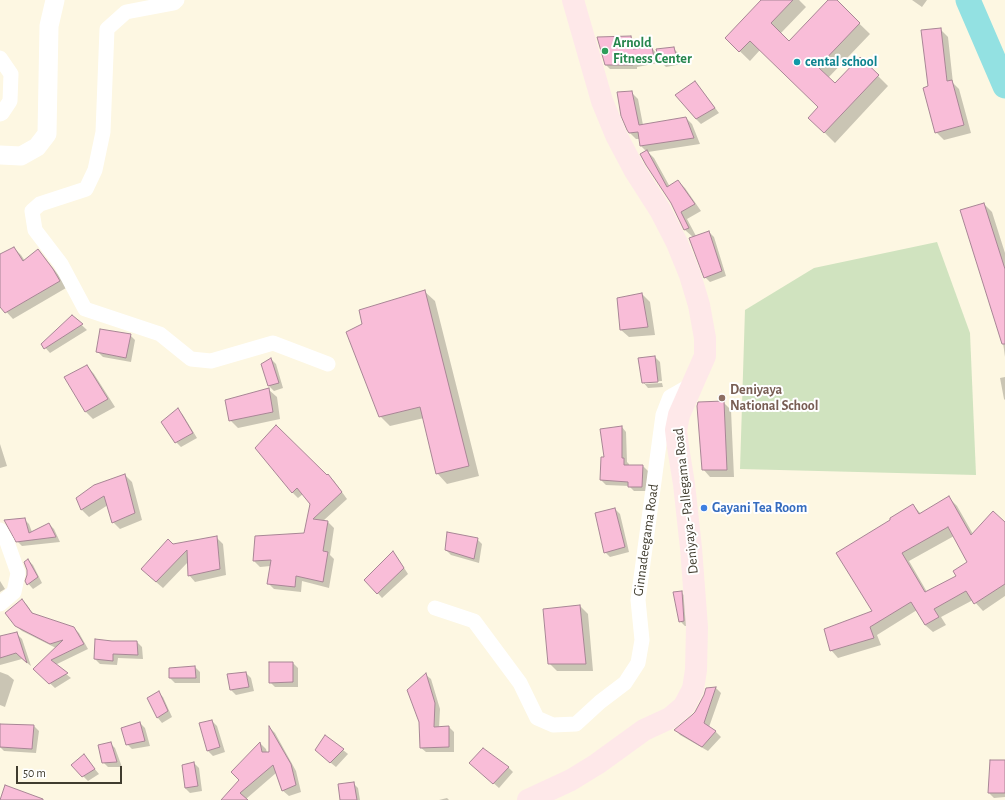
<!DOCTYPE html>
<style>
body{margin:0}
#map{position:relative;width:1005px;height:800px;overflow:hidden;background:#fdf7e2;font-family:"Alegreya Sans",sans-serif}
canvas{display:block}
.scale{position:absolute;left:16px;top:766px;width:106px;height:18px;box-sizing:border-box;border:2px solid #403c2e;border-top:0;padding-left:5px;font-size:12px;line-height:14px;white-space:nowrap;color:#403c2e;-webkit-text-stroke:3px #fff;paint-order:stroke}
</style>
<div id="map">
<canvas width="1005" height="800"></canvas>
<div class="scale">50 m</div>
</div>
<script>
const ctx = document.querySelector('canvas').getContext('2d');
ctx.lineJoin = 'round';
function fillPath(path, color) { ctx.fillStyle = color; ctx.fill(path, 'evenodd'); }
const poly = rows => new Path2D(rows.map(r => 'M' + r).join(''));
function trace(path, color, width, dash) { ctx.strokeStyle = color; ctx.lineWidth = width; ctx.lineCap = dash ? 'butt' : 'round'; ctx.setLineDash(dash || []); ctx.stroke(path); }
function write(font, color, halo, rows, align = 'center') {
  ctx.font = font + ' "Alegreya Sans",sans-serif'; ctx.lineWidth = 4; ctx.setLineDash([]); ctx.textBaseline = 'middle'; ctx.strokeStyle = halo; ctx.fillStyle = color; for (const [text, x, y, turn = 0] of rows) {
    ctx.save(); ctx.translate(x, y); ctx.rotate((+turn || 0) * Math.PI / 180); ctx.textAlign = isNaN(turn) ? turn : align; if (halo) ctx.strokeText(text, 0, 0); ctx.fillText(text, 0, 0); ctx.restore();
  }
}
fillPath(poly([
 [937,242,970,333,976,475,740,469,745,310,814,268]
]), '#d0e3bf');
fillPath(poly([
 [763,0,799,0,806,7,780,34,789,42,829,0,835,0,870,34,828,78,835,85,860,58,888,86,835,143,820,128,820,107,760,50,750,61,726,38],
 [912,0,927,0,922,7],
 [940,29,948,37,953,83,959,89,971,133,944,140,936,132,929,87],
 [631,37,635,42,636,50,652,48,656,53,658,63,637,67,637,69,610,69,606,65],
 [673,48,678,53,682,64,666,67,661,62,657,50],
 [695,83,700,88,719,113,701,124,696,119],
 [631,92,638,99,643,125,686,118,692,124,700,144,648,152,654,158,670,187,678,181,685,188,701,211,687,219,696,236,709,232,714,237,726,276,710,282,705,277,693,237,685,230,647,152,641,146,640,139,636,139,630,133],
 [984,204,992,212,1005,253,1005,357],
 [14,248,21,255,25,261,38,251,45,258,60,277,66,288,13,319,0,305,0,255],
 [424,291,435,301,479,476,447,484,437,473,424,418,390,426,380,416],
 [642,294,650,302,655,335,629,337,621,330],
 [72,316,87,330,50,353,42,344],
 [130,335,135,340,131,362,103,357,98,352],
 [655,357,660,362,662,381,645,382,645,384,662,383,663,387,648,388,643,382],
 [271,359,276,364,283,388,274,391,269,386,262,364],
 [87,366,94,374,115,407,93,419,86,412],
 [1005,377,1005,400,1004,399,1000,378],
 [269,390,277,397,280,419,238,428,230,420],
 [723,402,731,410,734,477,710,477,703,469],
 [178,410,183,415,197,438,181,447,176,442],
 [622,427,626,432,627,462,629,464,629,466,643,466,648,471,647,491,634,491,629,486,606,485,601,480,605,458],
 [0,444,7,466,0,468],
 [256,448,327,476,328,475,334,481,347,499,323,521,328,522,334,528,330,555,334,559,329,588,302,581,301,592,274,589,268,583,271,566,260,567,254,561,305,534,311,504,303,494,298,498,292,492],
 [125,475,132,482,142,520,120,529,113,522,108,505,89,517,82,510,77,498],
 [949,498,957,506,973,534,1005,524,1005,596,983,611,973,600,941,617,946,625,933,632,925,625,917,610,877,635,881,645,838,658,831,650,874,611,892,520,913,505,921,514],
 [954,536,969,562,957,576,927,592,909,561],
 [615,509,620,514,629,552,610,557,605,552],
 [24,519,29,524,32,532,49,524,54,529,60,542,22,546,17,541],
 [217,538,223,544,226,575,195,582,189,575,188,562,163,588,149,576,173,545],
 [477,539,482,544,479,563,451,555,446,550],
 [393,552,397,557,408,574,382,598,366,580],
 [28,560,33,565,42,583,33,589,26,581,28,575],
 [0,581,5,589,0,592],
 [681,592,686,597,689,626,685,626,680,621],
 [22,600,27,605,34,615,74,628,79,633,88,649,55,665,71,678,55,688,40,674,56,648,22,631,16,626],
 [580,606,588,614,593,671,557,671,549,663],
 [16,633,22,639,31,666,22,659,0,665,0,637],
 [137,642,142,647,143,659,118,658,117,665,100,664,95,659],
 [293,663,298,668,298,687,275,687,270,682],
 [195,667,200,672,200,683,175,683,170,678],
 [0,672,8,675,14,680,5,707,0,705],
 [246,673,251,678,254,691,236,695,231,690],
 [426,675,431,679,440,709,439,728,449,727,454,732,454,752,426,752,420,747],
 [716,688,721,693,709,727,716,732,721,737,708,751,680,735,676,730,693,716,705,695,707,689],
 [158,692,163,697,172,717,162,723,158,718,148,699],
 [212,721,217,726,225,752,213,756,208,751],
 [140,723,145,728,150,746,132,749,127,744],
 [1,725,34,726,39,731,36,753,4,751,0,747],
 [270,728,275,733,296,771,301,792,289,796,282,790,276,773,246,799,246,800,223,800,240,780,232,772,260,743,266,749,267,753,270,752],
 [110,743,115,748,122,767,108,767,103,762],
 [343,750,348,754,336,767,321,755],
 [84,756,99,774,88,781,83,776],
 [991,761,1005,761,1005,797,994,798,989,793],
 [194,763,199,768,202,791,190,793,185,788],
 [475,767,508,767,513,772,499,788],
 [353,783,358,788,360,800,341,800],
 [447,798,449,800,439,800]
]), '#0003');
trace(poly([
 [968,0,1005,86]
]), '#93e1e2', 25);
const building = poly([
 [761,0,793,0,771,23,789,41,828,0,837,0,860,23,818,67,835,83,860,57,879,75,824,133,808,118,818,107,750,41,739,52,725,38,761,0],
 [941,28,947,81,952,80,964,125,935,133,923,88,928,86,921,30,941,28],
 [631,36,633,49,652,47,654,58,633,63,633,65,605,65,597,37,631,36],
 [674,47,677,59,660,62,656,49,674,47],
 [695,81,715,108,696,119,675,95,695,81],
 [632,91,639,125,686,117,694,138,640,146,638,132,629,133,627,130,621,116,617,92,632,91],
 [647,150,667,187,678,180,695,204,681,212,689,228,684,230,671,203,646,165,640,154,647,150],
 [984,203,1005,269,1005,344,1002,344,960,210,984,203],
 [709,231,722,271,704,278,689,238,709,231],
 [14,247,23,261,38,249,53,269,60,281,5,313,0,307,0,254,14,247],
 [425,290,469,466,436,474,420,407,379,417,346,332,362,324,359,310,425,290],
 [642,293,648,327,620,330,617,298,642,293],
 [72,315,83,324,44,349,41,344,72,315],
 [100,329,131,334,126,358,96,352,100,329],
 [655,356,658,382,642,383,638,358,655,356],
 [271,358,279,383,268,386,261,364,271,358],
 [87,365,108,399,85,412,64,377,87,365],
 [269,388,273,412,229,421,225,400,269,388],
 [724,401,727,470,702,470,697,406,698,402,724,401],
 [178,408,193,433,175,443,161,422,178,408],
 [276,425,327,475,328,474,342,492,313,519,328,521,323,551,328,552,323,582,296,576,295,587,267,584,271,560,253,561,255,536,304,533,310,504,297,488,292,493,255,448,276,425],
 [622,426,622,458,624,458,624,465,643,465,642,487,628,487,628,482,600,480,601,457,604,457,600,429,622,426],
 [125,474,135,513,112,523,104,496,81,510,76,498,94,485,125,474],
 [949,496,971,535,993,511,1005,522,1005,584,974,604,966,591,934,609,939,617,925,625,911,602,870,627,874,638,830,651,824,629,872,611,836,553,890,520,890,518,913,504,919,514,949,496],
 [948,527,967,562,953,571,956,576,925,592,902,553,948,527],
 [615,508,625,547,604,553,595,513,615,508],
 [25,518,29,533,49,523,56,537,16,542,4,520,25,518],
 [447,532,478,538,474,559,445,550,447,532],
 [217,536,220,569,188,576,187,550,156,582,141,569,168,539,173,544,217,536],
 [393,551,404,568,377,594,364,580,393,551],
 [28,559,38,577,27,585,25,581,27,575,27,570,24,562,28,559],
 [682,591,684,621,679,622,673,592,682,591],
 [22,599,32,613,74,627,84,644,51,660,68,673,49,684,33,669,63,640,50,644,15,626,5,613,22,599],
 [580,605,586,664,548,664,543,609,580,605],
 [17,632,27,663,16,653,0,658,0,636,17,632],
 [95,639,112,641,137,641,138,655,113,654,113,661,94,659,95,639],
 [269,662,293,662,293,682,269,683,269,662],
 [195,666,196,678,169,678,169,668,195,666],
 [246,672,249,687,230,690,227,674,246,672],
 [426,673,435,703,434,727,449,726,449,747,420,748,419,722,407,690,426,673],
 [716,687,704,723,716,731,702,747,674,730,692,715,695,712,704,695,706,688,716,687],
 [159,691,168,711,157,718,147,698,159,691],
 [212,720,220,747,207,751,199,723,212,720],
 [140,722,145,741,126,745,121,728,140,722],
 [0,724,34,725,32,749,0,747,0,724],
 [269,726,291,764,296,785,282,791,273,765,240,793,248,800,221,800,239,780,231,772,260,742,262,752,269,752,269,726],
 [325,735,344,749,330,763,315,750,325,735],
 [111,742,117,762,102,763,98,745,111,742],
 [483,748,509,767,493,784,469,763,483,748],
 [84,754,95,769,82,777,71,765,84,754],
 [990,760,1005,760,1005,793,988,793,990,760],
 [194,762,198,786,185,788,182,765,194,762],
 [354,782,357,800,340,800,338,784,354,782],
 [5,785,43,799,43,800,0,800,5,785]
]);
fillPath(building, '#f9bdd8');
trace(building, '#a88695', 1);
trace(poly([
 [177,0,174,3,126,12,107,29,103,132,95,170,86,189,40,204,32,211,35,230,61,264,85,309,160,334,191,359,211,361,273,343,328,364],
 [0,58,11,74,10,101,2,113,0,114],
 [0,530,7,542,18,573,14,592,0,604],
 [435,608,474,621,520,683,537,718,553,725,576,724,600,702,625,683,638,663,642,640,638,600,663,415,670,397,691,385]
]), '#fff', 15);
trace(poly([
 [0,155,21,156,37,147,47,134,49,26,55,0]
]), '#fff', 19);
trace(poly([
 [528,800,571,780,597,764,644,730,670,718,684,706,693,689,696,670,697,627,691,548,684,484,678,447,676,430,679,415,705,356,705,338,699,305,690,275,677,243,660,210,635,171,616,135,602,101,573,0]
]), '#fee8e9', 22);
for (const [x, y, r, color] of [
 [605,51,4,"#2e9e5b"],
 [797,62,4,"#0f9aa8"],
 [722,398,4,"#8d6e63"],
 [704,508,4,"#3f7fe0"]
]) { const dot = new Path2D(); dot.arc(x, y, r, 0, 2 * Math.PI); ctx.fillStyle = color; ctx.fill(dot); trace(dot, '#fff', 1.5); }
write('bold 14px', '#27864d', '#fff', [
 ["Arnold",613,43],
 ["Fitness Center",613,59]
], 'left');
write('bold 14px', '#0d838f', '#fff', [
 ["cental school",805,62]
], 'left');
write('bold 14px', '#785e54', '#fff', [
 ["Deniyaya",730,390],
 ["National School",730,406]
], 'left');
write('14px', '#403c2e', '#fff', [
 ["Deniyaya - Pallegama Road",686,501,-96],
 ["Ginnadeegama Road",646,540,-82]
]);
write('bold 14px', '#366cbe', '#fff', [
 ["Gayani Tea Room",712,508]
], 'left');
</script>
